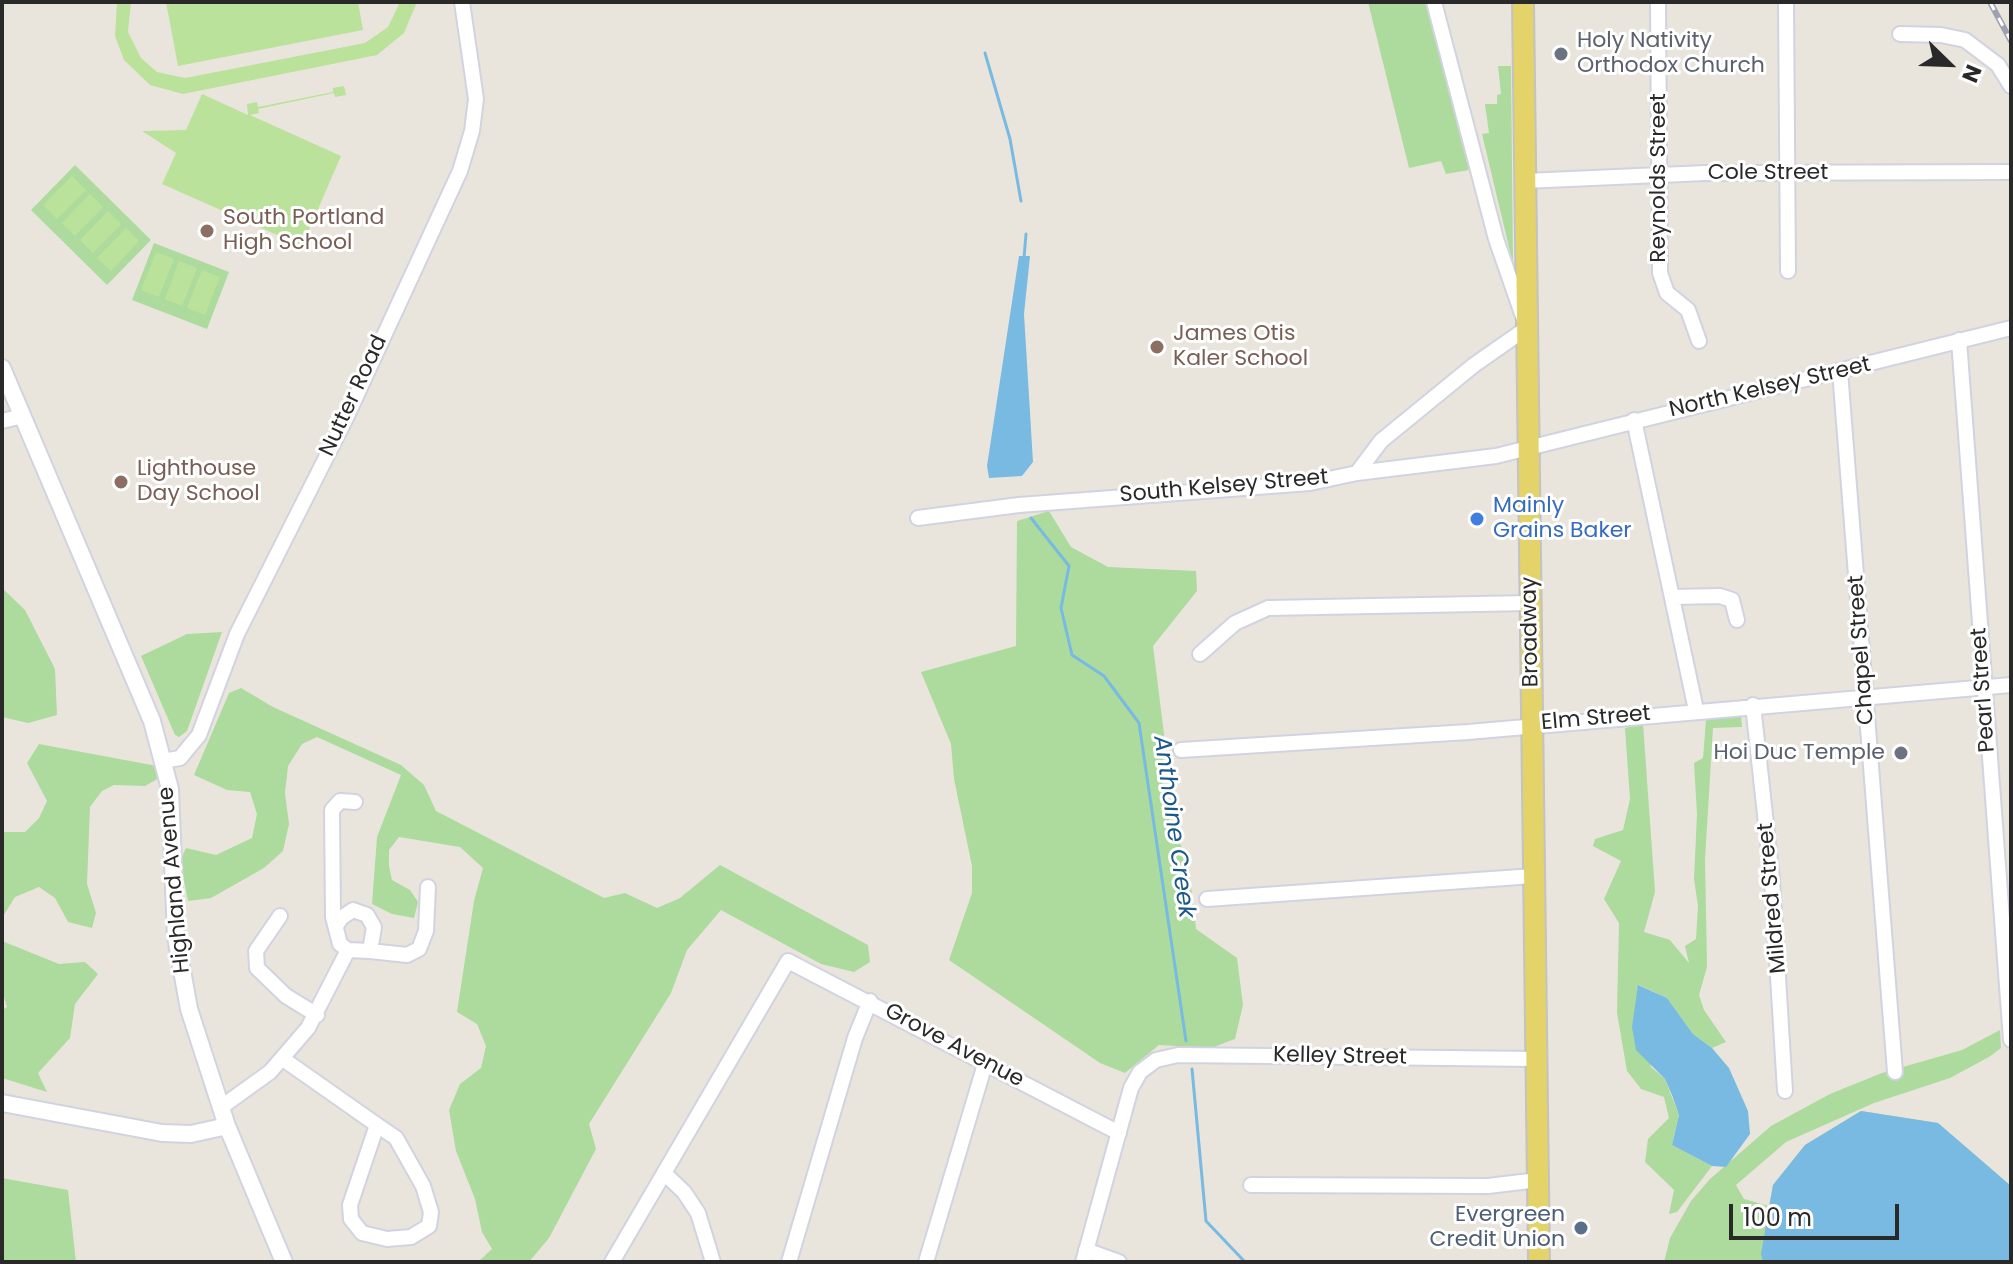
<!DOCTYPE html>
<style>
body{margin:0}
#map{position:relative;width:2013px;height:1264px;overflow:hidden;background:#eae5dc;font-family:Poppins,sans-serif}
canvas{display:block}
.frame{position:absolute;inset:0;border:4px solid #292929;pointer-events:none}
.north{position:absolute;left:1909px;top:24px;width:80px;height:80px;-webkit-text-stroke:6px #fff;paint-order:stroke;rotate:113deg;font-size:22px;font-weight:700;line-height:32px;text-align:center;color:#292929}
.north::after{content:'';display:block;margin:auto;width:28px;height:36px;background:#292929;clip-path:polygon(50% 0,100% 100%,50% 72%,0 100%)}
.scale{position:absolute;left:1729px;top:1204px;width:170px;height:36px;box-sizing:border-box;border:4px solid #292929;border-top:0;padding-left:10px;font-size:24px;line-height:28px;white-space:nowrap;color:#292929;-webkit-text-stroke:6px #fff;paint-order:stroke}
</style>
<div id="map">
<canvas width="2013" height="1264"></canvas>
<div class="frame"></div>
<div class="north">N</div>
<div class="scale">100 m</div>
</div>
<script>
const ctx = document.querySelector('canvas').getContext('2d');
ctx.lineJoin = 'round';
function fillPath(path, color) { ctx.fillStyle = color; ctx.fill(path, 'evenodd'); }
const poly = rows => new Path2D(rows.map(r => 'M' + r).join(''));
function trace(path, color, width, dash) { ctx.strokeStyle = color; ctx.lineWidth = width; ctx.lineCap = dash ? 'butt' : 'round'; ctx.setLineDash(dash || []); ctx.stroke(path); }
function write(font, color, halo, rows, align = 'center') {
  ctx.font = font + ' Poppins,sans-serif'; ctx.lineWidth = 6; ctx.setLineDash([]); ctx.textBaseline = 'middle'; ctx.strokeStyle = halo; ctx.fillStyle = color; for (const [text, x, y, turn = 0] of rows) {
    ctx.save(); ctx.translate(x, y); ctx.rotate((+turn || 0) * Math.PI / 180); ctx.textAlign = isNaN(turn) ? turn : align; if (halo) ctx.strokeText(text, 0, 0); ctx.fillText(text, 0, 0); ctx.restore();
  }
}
fillPath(poly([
 [1368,2,1427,2,1469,170,1446,174,1441,161,1409,168],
 [1498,66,1511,66,1513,264,1482,134,1489,133,1485,104,1497,104,1497,95,1501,94],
 [75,165,151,240,107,285,31,210],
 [154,243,229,272,207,329,132,300],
 [1049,511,1071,547,1108,567,1196,571,1197,591,1153,646,1164,734,1162,781,1170,823,1188,860,1196,929,1237,958,1243,1005,1235,1039,1211,1048,1159,1045,1125,1073,1100,1063,949,960,972,893,972,866,954,779,951,744,921,672,1016,646,1017,521],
 [2,588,25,610,55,669,57,715,28,723,2,717],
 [222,632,187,731,179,737,175,735,141,656,187,634],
 [241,688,273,707,401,765,424,785,436,811,604,898,625,893,657,908,680,898,720,865,868,945,870,962,854,972,821,964,721,910,687,950,671,993,589,1124,596,1149,549,1238,529,1262,478,1262,492,1249,482,1232,475,1199,456,1151,449,1110,460,1084,481,1068,486,1046,477,1024,457,1012,474,901,483,868,460,847,399,837,389,850,389,866,392,880,410,890,418,902,414,918,392,914,372,904,377,837,401,775,317,737,302,744,288,766,285,793,289,824,283,851,264,868,211,898,188,901,180,861,186,848,216,855,252,838,257,814,250,792,227,790,194,775,229,693],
 [1741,716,1742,727,1713,728,1705,859,1707,967,1699,995,1704,1010,1726,1042,1712,1048,1693,1034,1667,998,1639,985,1651,1067,1665,1079,1679,1115,1672,1145,1712,1166,1677,1212,1669,1214,1674,1190,1645,1162,1648,1139,1669,1118,1664,1097,1641,1089,1627,1071,1617,1013,1619,923,1604,899,1621,861,1593,846,1595,839,1623,830,1630,799,1625,728,1643,724,1655,892,1644,932,1670,940,1689,963,1685,946,1696,939,1698,906,1694,879,1697,814,1694,763,1703,758,1706,720],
 [39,744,157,766,159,778,145,786,114,785,102,791,90,807,87,884,96,913,92,928,68,922,55,898,39,887,15,897,2,918,2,832,25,832,39,818,47,801,27,763],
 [2,941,59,964,85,962,98,974,75,1004,70,1038,38,1073,47,1092,2,1078,2,1010,7,1007,2,990],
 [2000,1030,2001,1048,1989,1057,1950,1078,1874,1103,1786,1142,1736,1185,1744,1199,1769,1206,1773,1185,1805,1145,1861,1111,1938,1123,2011,1186,2011,1262,1664,1262,1670,1238,1691,1201,1710,1179,1771,1126,1830,1094,1882,1073,1962,1050],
 [2,1178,68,1190,76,1262,2,1262]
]), '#acdb9d');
fillPath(poly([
 [117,2,131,2,128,32,141,58,157,72,185,78,365,43,388,27,400,2,417,2,404,33,377,55,183,94,150,85,124,60,115,36],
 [166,2,358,2,363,30,178,66],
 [344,86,346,95,335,97,334,93,258,109,259,113,250,115,341,156,302,246,162,184,176,153,142,131,186,130,202,94,248,115,247,104,257,102,258,107,333,92,333,88],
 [72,176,86,190,57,219,43,205],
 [90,194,103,207,75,236,62,223],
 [108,211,121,224,93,253,80,240],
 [126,228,139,241,111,271,97,258],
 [156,252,174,259,159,297,141,290],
 [179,261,197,268,182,306,165,299],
 [202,270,220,277,205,315,187,308]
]), '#bbe29a');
fillPath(poly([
 [1019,256,1030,256,1024,314,1033,462,1022,476,989,478,987,466],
 [1638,985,1667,998,1693,1034,1712,1048,1729,1068,1748,1111,1750,1134,1726,1167,1712,1166,1672,1145,1679,1115,1672,1095,1665,1079,1636,1050,1632,1027],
 [1861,1111,1938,1123,2011,1186,2011,1262,1763,1262,1761,1254,1773,1185,1805,1145]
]), '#78bae2');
trace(poly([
 [985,53,1010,139,1021,201],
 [1024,258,1026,234],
 [1031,518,1069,566,1061,608,1072,655,1104,676,1139,723,1186,1041],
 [1192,1069,1206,1221,1245,1262]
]), '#78bae2', 3);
const minor = poly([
 [1658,2,1660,273,1667,293,1688,310,1699,341],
 [1786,2,1788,271],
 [1900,34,1941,35,1965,40,1998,65,2011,86],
 [1525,181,1705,173,2011,172],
 [1959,340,2011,1040],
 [1840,371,1895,1072],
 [1634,420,1696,710],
 [2,421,23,416],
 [1357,473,1381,441,1474,365,1527,328,1496,239,1434,2],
 [918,518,1019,505,1310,483,1357,473,1496,456,2011,328],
 [1672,597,1720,596,1732,600,1737,620],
 [1200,654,1235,623,1268,608,1530,603],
 [1753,705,1772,879,1785,1091],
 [1181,750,1468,732,2011,685],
 [163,761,180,758,199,735,237,634,346,418,460,171,472,131,476,99,462,2],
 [1207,899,1534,876],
 [280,916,256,951,257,968,286,996,317,1015],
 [336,926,341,918,353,910,367,915,374,927,370,951,348,950,340,944,333,917,332,810,340,801,355,802],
 [370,951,407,955,419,949,426,931,428,887],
 [283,1059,377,1125,350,1205,351,1219,362,1233,387,1239,411,1237,429,1226,431,1212,423,1186,396,1138,377,1125],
 [220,1108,270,1072,308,1028,348,950],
 [664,1173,684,1192,698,1213,713,1262],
 [1251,1185,1488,1186,1538,1180],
 [1086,1250,1119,1262],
 [612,1262,788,961,1119,1133],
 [789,1262,855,1038,870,1001],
 [926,1262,985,1064],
 [1083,1262,1131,1088,1140,1072,1156,1060,1178,1055,1536,1059]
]);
const tertiary = poly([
 [2,368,152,721,170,789,176,937,189,1009,227,1126,284,1262],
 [2,1103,162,1133,191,1134,227,1126]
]);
const primary = poly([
 [1523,2,1539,1262]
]);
trace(minor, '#d1d3e0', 18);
trace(tertiary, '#d1d3e0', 20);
trace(primary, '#c3c3c3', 24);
trace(minor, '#fff', 14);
trace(tertiary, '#fff', 16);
trace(primary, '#e3d368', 20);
const rail = poly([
 [1990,2,2011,41]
]);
trace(rail, '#9fa0b1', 6);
trace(rail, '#fff', 3, [9]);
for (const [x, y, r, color] of [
 [1561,54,8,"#6b7280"],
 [207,231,8,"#8d6e63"],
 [1157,347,8,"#8d6e63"],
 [121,482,8,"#8d6e63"],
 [1477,519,8,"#3f7fe0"],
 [1901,753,8,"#6b7280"],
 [1581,1228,8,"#5c6f8a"]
]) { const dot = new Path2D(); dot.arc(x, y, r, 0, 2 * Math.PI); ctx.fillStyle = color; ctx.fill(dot); trace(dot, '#fff', 3); }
write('22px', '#5b616d', '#fff', [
 ["Holy Nativity",1577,41],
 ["Orthodox Church",1577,66],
 ["Hoi Duc Temple",1885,753,"right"]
], 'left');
write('22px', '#292929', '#fff', [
 ["Cole Street",1768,173],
 ["Reynolds Street",1659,178,-90],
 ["North Kelsey Street",1770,388,-13],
 ["Nutter Road",354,396,-65],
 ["South Kelsey Street",1224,487,-5],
 ["Broadway",1531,632,-91],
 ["Chapel Street",1862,650,-94],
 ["Pearl Street",1984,690,-94],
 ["Elm Street",1596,719,-5],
 ["Highland Avenue",175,880,-95],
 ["Mildred Street",1773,898,-95],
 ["Grove Avenue",954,1046,28],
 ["Kelley Street",1340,1057,1]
]);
write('22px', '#785e54', '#fff', [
 ["South Portland",223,218],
 ["High School",223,243],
 ["James Otis",1173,334],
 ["Kaler School",1173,359],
 ["Lighthouse",137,469],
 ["Day School",137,494]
], 'left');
write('22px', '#366cbe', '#fff', [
 ["Mainly",1493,506],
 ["Grains Baker",1493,531]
], 'left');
write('22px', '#4e5e75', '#fff', [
 ["Evergreen",1565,1215],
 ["Credit Union",1565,1240]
], 'right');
write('italic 24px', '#1a588c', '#fff', [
 ["Anthoine Creek",1173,827,82]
]);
</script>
